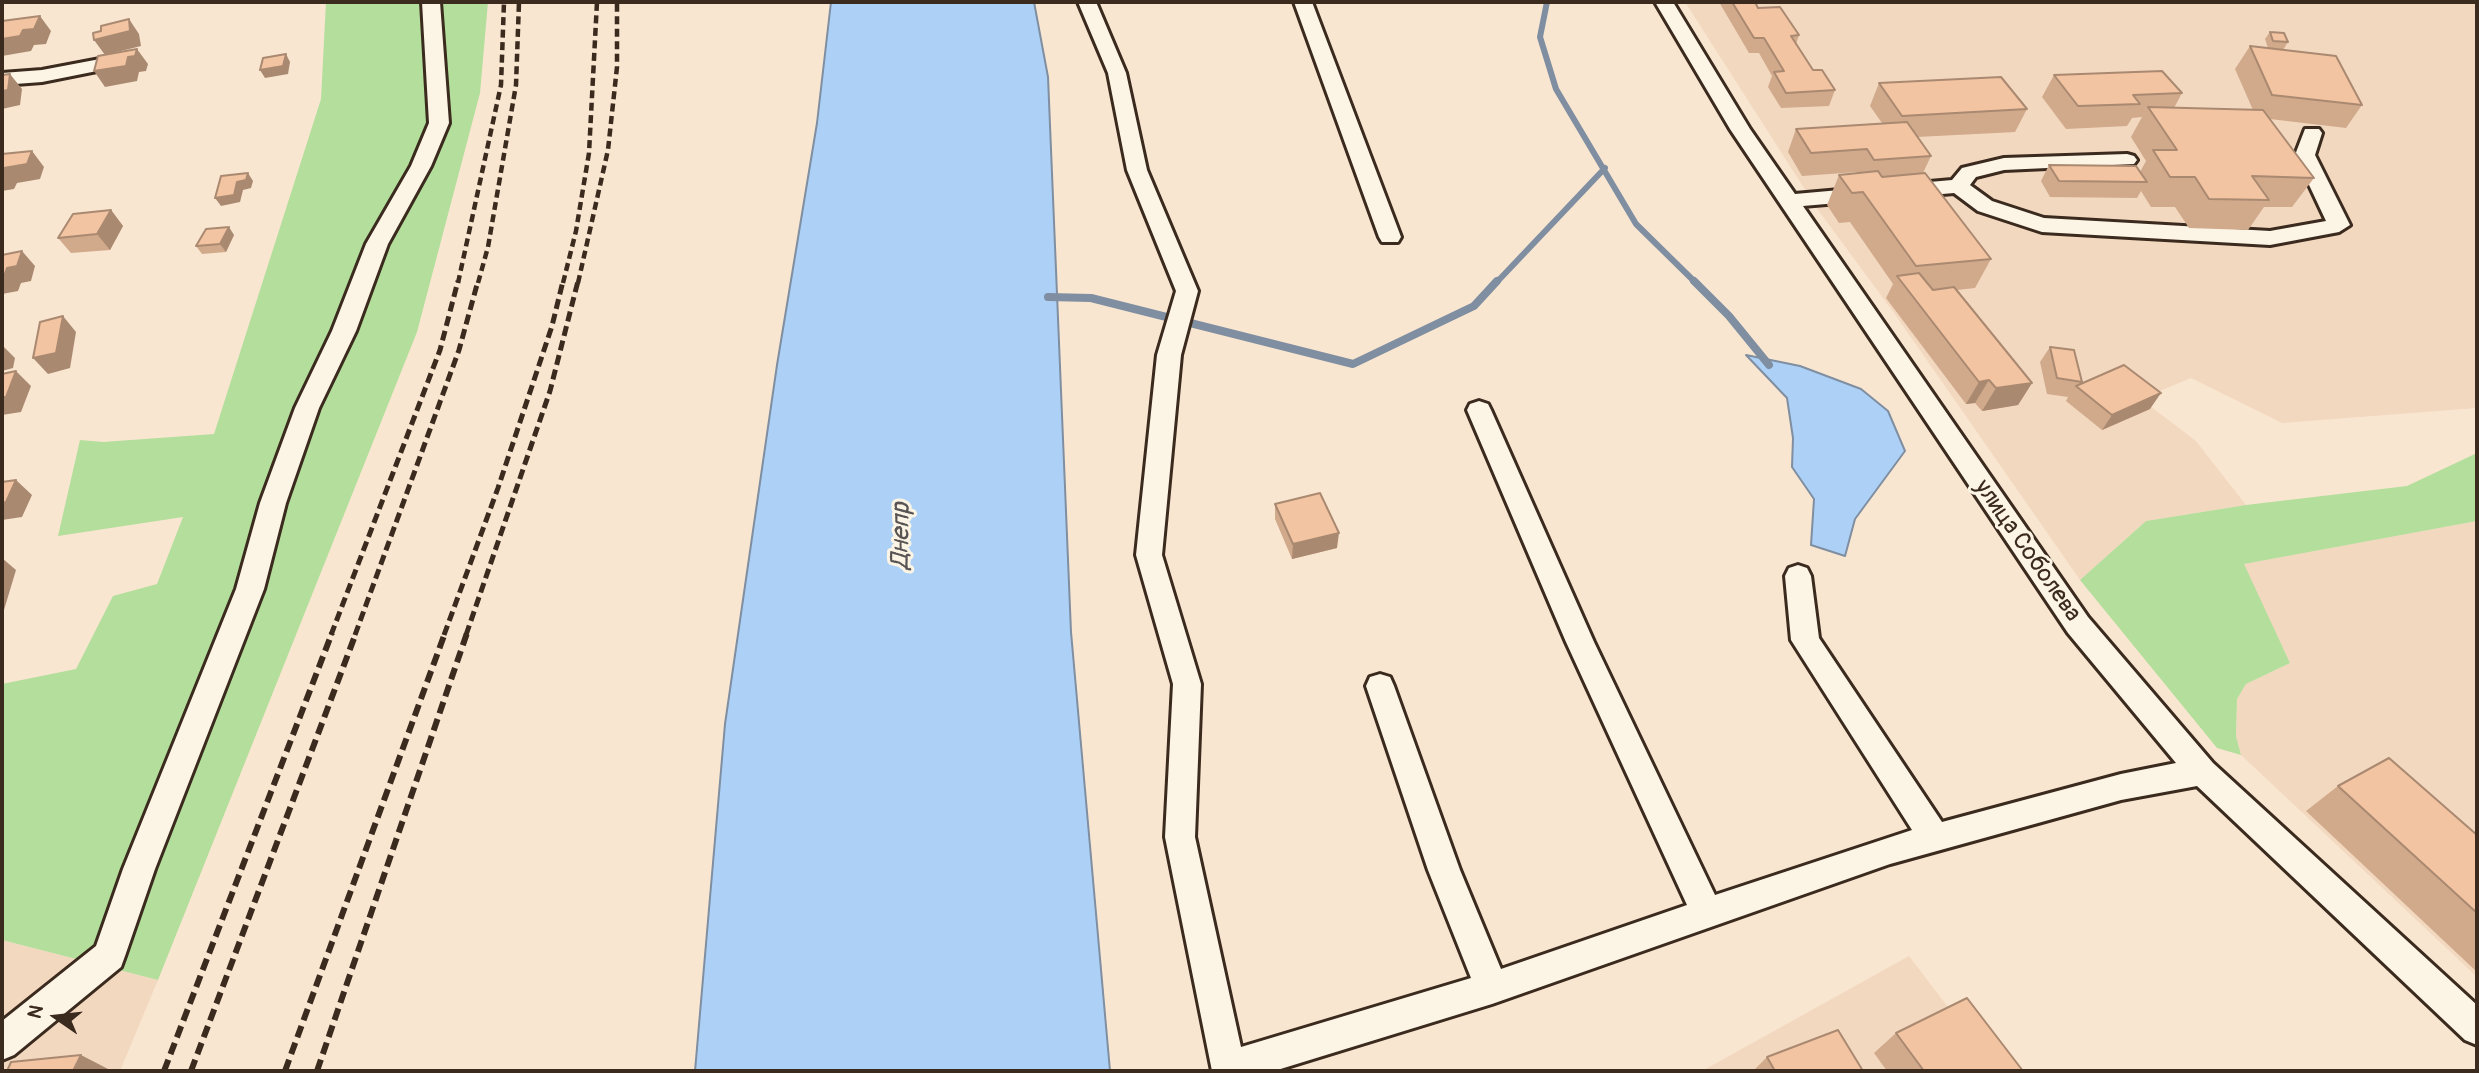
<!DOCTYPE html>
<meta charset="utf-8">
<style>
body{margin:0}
#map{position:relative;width:2479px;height:1073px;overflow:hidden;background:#f9e6d1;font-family:Pangolin,sans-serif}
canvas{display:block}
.frame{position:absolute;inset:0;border:4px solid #3b2a1e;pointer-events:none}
.north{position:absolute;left:21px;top:982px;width:70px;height:70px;-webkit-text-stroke:5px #fcf5e5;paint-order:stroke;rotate:284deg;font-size:19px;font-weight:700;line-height:28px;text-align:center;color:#3b2a1e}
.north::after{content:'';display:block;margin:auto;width:24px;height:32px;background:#3b2a1e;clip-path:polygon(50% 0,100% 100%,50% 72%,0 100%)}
</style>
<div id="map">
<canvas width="2479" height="1073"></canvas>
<div class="frame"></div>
<div class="north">N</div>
</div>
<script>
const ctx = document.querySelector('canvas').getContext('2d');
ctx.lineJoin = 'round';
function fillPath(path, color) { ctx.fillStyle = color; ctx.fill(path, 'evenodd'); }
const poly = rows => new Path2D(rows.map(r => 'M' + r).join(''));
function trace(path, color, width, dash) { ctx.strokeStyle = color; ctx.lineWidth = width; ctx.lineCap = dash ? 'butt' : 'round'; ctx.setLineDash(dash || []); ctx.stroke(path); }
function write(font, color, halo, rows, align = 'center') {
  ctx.font = font + ' Pangolin,sans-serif'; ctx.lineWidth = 6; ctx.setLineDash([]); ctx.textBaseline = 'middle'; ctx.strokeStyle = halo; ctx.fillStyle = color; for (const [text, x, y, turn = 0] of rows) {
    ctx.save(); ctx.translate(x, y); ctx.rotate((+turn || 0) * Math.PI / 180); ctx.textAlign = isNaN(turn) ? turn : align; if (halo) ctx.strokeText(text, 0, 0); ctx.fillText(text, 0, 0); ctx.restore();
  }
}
fillPath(poly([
 [1685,2,2477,2,2477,86,2474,87,2477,92,2477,408,2282,423,2191,378,2141,399,2196,441,2246,505,2146,521,2080,580,1894,313,1818,210],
 [2477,521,2477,977,2241,755,2236,736,2237,699,2246,684,2290,663,2243,564],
 [2,940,158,980,120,1071,2,1071],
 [1909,956,1997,1071,1702,1071]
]), '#f3d8c0');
fillPath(poly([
 [326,2,488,2,480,93,417,332,158,980,2,940,2,684,76,669,113,596,157,584,183,517,58,536,80,440,103,442,214,434,321,99],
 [2477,453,2477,521,2244,564,2290,663,2246,684,2237,699,2236,736,2241,755,2217,748,2080,580,2146,521,2246,505,2407,486]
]), '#b3de9c');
const water = poly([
 [831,2,1034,2,1048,77,1071,632,1110,1071,695,1071,725,724,777,365,817,123,831,2],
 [1746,355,1800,366,1861,389,1888,411,1905,451,1855,519,1845,556,1811,545,1814,499,1792,467,1793,438,1787,398,1746,355]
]);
fillPath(water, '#add1f6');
trace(water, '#7f8ea0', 2);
trace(poly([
 [1547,2,1540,37,1556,89,1636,224,1696,283],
 [1496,283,1605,168]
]), '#7f8ea0', 6);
trace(poly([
 [1694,281,1729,316,1769,365],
 [1048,297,1091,298,1353,364,1474,306,1497,281]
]), '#7f8ea0', 8);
const minor = poly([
 [422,2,440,2,449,123,431,166,388,244,356,331,319,408,286,503,264,589,155,869,125,956,121,967,14,1055,2,1060,2,1021,96,946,123,869,236,589,260,503,295,408,332,331,366,244,411,166,429,123,422,2],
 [1078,2,1096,2,1126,73,1147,170,1198,291,1181,355,1162,555,1201,684,1195,837,1241,1047,1471,978,1428,870,1366,686,1370,677,1380,674,1390,677,1394,686,1460,870,1501,969,1687,905,1566,642,1467,410,1470,404,1479,401,1488,404,1491,410,1594,642,1715,895,1912,830,1791,640,1785,576,1789,568,1798,565,1807,568,1811,576,1819,638,1942,822,2121,774,2176,763,2068,633,1730,129,1655,2,1673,2,1750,129,1795,194,1952,180,1962,168,2004,158,2127,154,2134,156,2137,160,2134,164,2004,170,1976,177,1970,185,1992,201,2044,218,2270,231,2326,221,2295,155,2305,129,2319,129,2322,133,2315,155,2350,225,2339,232,2270,245,2042,232,1978,211,1954,193,1803,206,2088,617,2213,763,2477,1005,2477,1045,2465,1040,2197,786,2121,800,1890,864,1492,1004,1274,1071,1212,1071,1165,837,1173,684,1136,555,1157,355,1176,291,1127,170,1108,73,1078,2],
 [1294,2,1312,2,1401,237,1398,242,1382,242,1379,237,1294,2],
 [100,59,109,65,107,69,42,82,2,85,2,73,42,70,100,59]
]);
trace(minor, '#3b2a1e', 6);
fillPath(minor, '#fcf5e5');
trace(poly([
 [458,283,501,85,504,2],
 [478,283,488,247,516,85,519,2],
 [563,283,576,231,589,153,597,2],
 [578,283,608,150,617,67,617,2]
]), '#3b2a1e', 4.5, [8, 4.5]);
trace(poly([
 [331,635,440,350,458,281],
 [355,635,459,350,478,281],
 [444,635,498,488,552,326,563,281],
 [466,635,550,391,578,281]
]), '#3b2a1e', 5, [10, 5]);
trace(poly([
 [164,1071,332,633],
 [191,1071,356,633],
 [285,1071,445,633],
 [317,1071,467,633]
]), '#3b2a1e', 6, [12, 6]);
fillPath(poly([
 [1719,2,1755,2,1758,8,1799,35,1796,44,1813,70,1835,90,1829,106,1781,108,1768,87,1772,76,1759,53,1749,53],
 [2270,32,2288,42,2283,50,2268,48,2265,39],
 [2250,46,2362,105,2346,128,2270,119,2314,178,2292,207,2264,207,2248,230,2189,228,2175,207,2151,207,2141,191,2137,198,2050,197,2041,181,2049,165,2140,172,2146,161,2131,137,2142,117,2132,118,2127,126,2066,129,2042,97,2054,75,2182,93,2174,108,2253,110,2235,69],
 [1879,83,2027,109,2015,132,1917,137,1931,156,1923,173,1991,259,1975,288,1957,290,2032,383,2018,405,1982,411,1975,403,1966,404,1886,298,1893,284,1850,222,1839,223,1827,205,1839,175,1858,173,1857,172,1802,176,1788,152,1796,129,1882,123,1870,106],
 [111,210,123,226,110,250,71,253,58,238],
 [234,235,226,252,202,254,196,246],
 [2050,347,2082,382,2080,384,2150,409,2102,430,2066,401,2068,397,2047,394,2040,362],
 [1275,504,1337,548,1292,559,1275,519],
 [2338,786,2477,835,2477,972,2306,811],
 [1896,1033,2023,1071,1887,1071,1874,1053],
 [1767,1057,1863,1071,1753,1071]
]), '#d1a98b');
fillPath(poly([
 [40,16,51,31,46,44,34,45,31,51,2,56,2,39,23,30],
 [129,19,139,34,141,46,105,55,94,40],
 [137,49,148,64,146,71,139,72,137,81,105,87,94,71],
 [286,54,290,62,288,74,265,78,260,70],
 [10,74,22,89,20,105,2,109,2,91],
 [32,151,44,167,40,179,17,183,14,189,2,191,2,173,4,168],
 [248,173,253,181,251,188,243,190,240,202,221,206,215,198],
 [111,210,123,226,110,250,97,234],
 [229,227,234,235,226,252,220,244],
 [22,251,35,266,31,281,21,283,18,291,2,294,2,276,7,268],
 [63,316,76,332,70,368,48,374,33,358],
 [2,345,15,358,13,368,2,371,2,373],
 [16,371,31,386,21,412,2,415,2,397],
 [1989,380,1975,403,1966,404,1979,382],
 [2032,383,2018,405,1982,411,1996,388],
 [2161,393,2150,409,2102,430,2112,415],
 [16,480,32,495,22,517,2,520,2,503],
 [1339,533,1337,548,1292,559,1293,544],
 [2,558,16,570,4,610,2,611],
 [81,1055,110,1070,110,1071,73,1071]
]), '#aa8971');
const building = poly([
 [1732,2,1755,2,1758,8,1780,7,1799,35,1791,36,1813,70,1822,70,1835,90,1786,93,1774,72,1784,71,1764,38,1754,38,1732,2],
 [40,16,34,29,23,30,20,36,2,39,2,21,40,16],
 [129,19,130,31,94,40,93,33,101,31,101,26,129,19],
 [2270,32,2284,33,2288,42,2273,41,2270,32],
 [2250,46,2336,56,2362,105,2272,95,2250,46],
 [137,49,135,56,128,57,126,66,94,71,98,56,137,49],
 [286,54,283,66,260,70,263,58,286,54],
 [2162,71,2182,93,2133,95,2140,104,2078,106,2054,75,2162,71],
 [10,74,8,90,2,91,2,75,10,74],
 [2001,77,2027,109,1902,116,1879,83,2001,77],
 [2148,107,2263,110,2314,178,2252,176,2269,200,2209,199,2195,177,2170,177,2153,150,2177,150,2148,107],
 [1907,122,1931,156,1874,160,1867,149,1811,153,1796,129,1907,122],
 [32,151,27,164,4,168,2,173,2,154,32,151],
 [2049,165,2136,166,2147,182,2059,181,2049,165],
 [1878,171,1882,177,1925,173,1991,259,1916,266,1863,192,1852,193,1839,175,1878,171],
 [248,173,246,180,237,182,234,195,215,198,221,176,248,173],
 [111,210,97,234,58,238,73,214,111,210],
 [229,227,220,244,196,246,206,229,229,227],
 [22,251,17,266,7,268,4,276,2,276,2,255,22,251],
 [1919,273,1933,290,1954,287,2032,383,1996,388,1989,380,1979,382,1897,276,1919,273],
 [63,316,56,353,33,358,40,322,63,316],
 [2050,347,2074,350,2082,382,2057,378,2050,347],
 [2124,365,2161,393,2112,415,2076,386,2124,365],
 [16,371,6,397,2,397,2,374,16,371],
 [16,480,6,502,2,503,2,482,16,480],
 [1320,493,1339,533,1293,544,1275,504,1320,493],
 [2389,758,2477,835,2477,913,2338,786,2389,758],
 [1967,998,2023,1071,1924,1071,1896,1033,1967,998],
 [1838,1030,1863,1071,1775,1071,1767,1057,1838,1030],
 [81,1055,73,1071,7,1071,11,1062,81,1055]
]);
fillPath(building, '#f3c4a2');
trace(building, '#aa8971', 2);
write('24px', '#3b2a1e', '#fcf5e5', [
 ["улица Соболева",2027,551,55]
]);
write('italic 26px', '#585454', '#fcf5e5', [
 ["Днепр",902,536,-89]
]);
</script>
